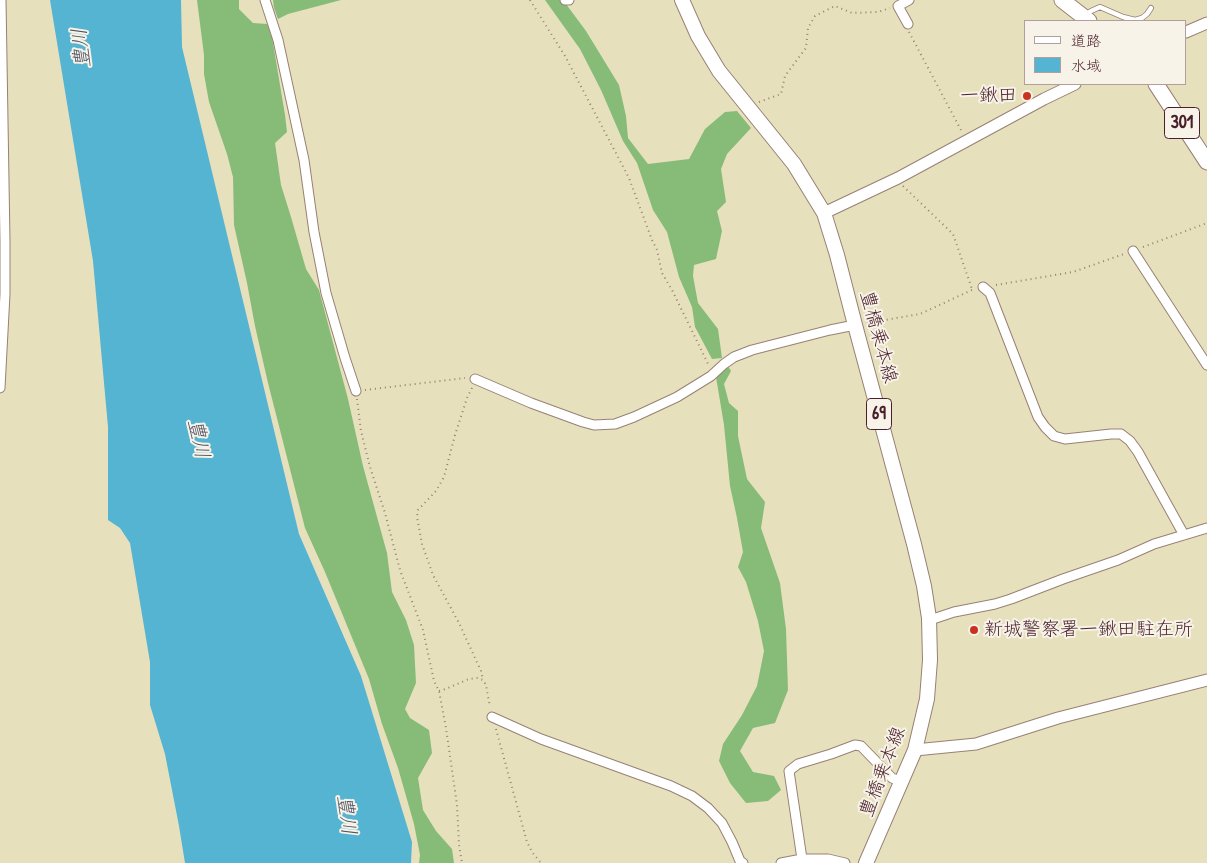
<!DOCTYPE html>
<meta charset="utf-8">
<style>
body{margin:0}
#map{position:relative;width:1207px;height:863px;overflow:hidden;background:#e7e0bd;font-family:"Patrick Hand","Klee One",sans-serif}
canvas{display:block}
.legend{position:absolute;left:1024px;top:20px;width:162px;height:65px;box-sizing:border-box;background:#f7f3e8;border:1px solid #b29e9c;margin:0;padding:6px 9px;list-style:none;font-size:15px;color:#4a1f2b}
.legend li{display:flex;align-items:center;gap:10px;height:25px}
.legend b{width:25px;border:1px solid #b29e9c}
</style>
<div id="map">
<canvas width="1207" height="863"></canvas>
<ul class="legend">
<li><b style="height:6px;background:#fff"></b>道路</li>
<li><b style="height:14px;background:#54b4d2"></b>水域</li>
</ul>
</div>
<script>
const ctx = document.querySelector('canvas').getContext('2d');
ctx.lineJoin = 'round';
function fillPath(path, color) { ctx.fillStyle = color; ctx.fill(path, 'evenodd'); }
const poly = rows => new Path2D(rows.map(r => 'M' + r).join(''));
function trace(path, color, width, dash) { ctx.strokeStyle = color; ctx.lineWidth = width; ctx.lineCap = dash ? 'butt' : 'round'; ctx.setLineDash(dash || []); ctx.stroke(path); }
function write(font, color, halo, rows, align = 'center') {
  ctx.font = font + ' "Patrick Hand","Klee One",sans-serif'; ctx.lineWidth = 4; ctx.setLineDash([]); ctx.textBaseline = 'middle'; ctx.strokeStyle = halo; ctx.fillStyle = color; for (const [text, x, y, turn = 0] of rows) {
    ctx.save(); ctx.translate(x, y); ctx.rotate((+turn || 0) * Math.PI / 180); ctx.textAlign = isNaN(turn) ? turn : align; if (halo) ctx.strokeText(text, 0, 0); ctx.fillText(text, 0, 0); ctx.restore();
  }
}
fillPath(poly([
 [197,0,239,0,239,9,253,23,267,24,272,37,285,115,287,132,275,143,281,185,291,217,306,269,319,290,348,399,363,466,387,553,392,592,406,620,414,645,416,683,405,709,410,718,429,730,432,753,418,778,423,810,436,831,452,849,454,863,419,863,420,855,414,824,398,768,382,724,369,679,325,572,305,528,268,383,255,326,247,283,234,225,233,177,227,154,209,102,204,74,204,55],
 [273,0,341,0,288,14,278,19,274,8],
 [545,0,563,0,586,31,619,85,626,116,628,138,648,164,689,159,705,129,725,112,737,111,751,128,727,154,721,169,726,202,717,211,722,231,716,259,694,265,693,276,698,303,718,329,722,358,712,359,695,327,692,307,679,277,667,232,653,210,637,163,623,141,601,90,580,49],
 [728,366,731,371,724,384,729,403,738,411,738,436,747,479,765,502,761,528,780,583,786,629,788,690,775,723,753,728,740,751,753,772,774,776,781,790,768,801,746,803,730,783,719,761,723,744,742,715,757,686,764,651,758,621,746,582,738,567,743,552,737,518,730,486,724,425,716,377]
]), '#86bc77');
fillPath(poly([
 [50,0,181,0,182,47,299,534,361,676,412,842,411,863,185,863,179,826,165,754,150,705,150,662,130,543,120,528,108,520,108,427,93,261]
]), '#54b4d2');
const service = poly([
 [1085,15,1091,11,1100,7,1123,17,1135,20,1142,18,1147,14,1151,8]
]);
const minor = poly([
 [265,0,278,40,304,160,314,232,326,293,345,358,356,391],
 [565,0,569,0],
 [908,24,898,6,909,0],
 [1133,251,1207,365],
 [983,287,990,293,1038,417,1045,427,1054,436,1065,439,1111,434,1121,434,1130,441,1138,452,1184,535],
 [475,379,531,403,583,422,594,425,615,424,634,417,677,397,711,376,724,364,734,357,752,350,830,330,855,325],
 [0,388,5,294,5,242,1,0],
 [929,618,936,618,954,612,995,604,1011,599,1063,579,1118,560,1154,544,1207,528],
 [492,717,541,739,671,786,692,796,708,808,722,823,732,842,740,861,743,863],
 [802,859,789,771,798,764,831,754,855,745,861,746,892,778,902,782],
 [781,863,802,859,828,859,845,863]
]);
const tertiary = poly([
 [1186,32,1207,23],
 [824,213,898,178,1044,99,1075,84],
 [915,750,976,744,1058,718,1207,680]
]);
const primary = poly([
 [682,0,698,36,719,71,794,164,824,213,837,255,855,325,914,544,924,586,929,618,930,660,927,699,915,750,866,863]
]);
const trunk = poly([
 [1062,0,1089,21],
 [1156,84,1207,162]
]);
trace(service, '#988074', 6);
trace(minor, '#988074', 11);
trace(tertiary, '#988074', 13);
trace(primary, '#988074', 16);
trace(trunk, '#988074', 17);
trace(poly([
 [530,0,565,56,629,178,652,240,657,250,662,273,672,290,709,366],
 [909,32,962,132],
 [759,102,781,94,785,76,806,48,808,28,815,16,835,6,852,13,878,12,890,8],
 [903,186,953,234,972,289],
 [1143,247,1207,223],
 [996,285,1073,272,1124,254],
 [867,323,920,314,974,289],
 [472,388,467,398,455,435,444,477,436,491,418,510,417,517,422,544,433,575,459,623,481,671,483,680],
 [365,390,465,378],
 [357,399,361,431,370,467,385,513,400,570,423,630,434,681,439,691,446,728,457,805,459,845,462,863],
 [439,691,443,690,469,679,477,678,483,680,486,685,490,707],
 [496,729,527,842,532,852,541,863]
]), '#988074', 2, [1, 4]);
trace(service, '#fff', 4.5);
trace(minor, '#fff', 9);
trace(tertiary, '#fff', 11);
trace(primary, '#fff', 14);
trace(trunk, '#fff', 15);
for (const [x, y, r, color] of [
 [1027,96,5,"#c8321e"],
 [974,630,5,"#c8321e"]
]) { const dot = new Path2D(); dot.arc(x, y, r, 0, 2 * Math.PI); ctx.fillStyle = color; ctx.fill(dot); trace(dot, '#f7f3e8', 2); }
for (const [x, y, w] of [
 [1182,123,35],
 [879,414,25]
]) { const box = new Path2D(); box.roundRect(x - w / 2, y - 15.5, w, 31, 4); ctx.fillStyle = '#f7f3e8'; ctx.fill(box); trace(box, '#4a1f2b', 1); }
write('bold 18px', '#4a1f2b', null, [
 ["301",1182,123],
 ["69",879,414]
]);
write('19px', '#4a1f2b', '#f7f3e8', [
 ["一鍬田",1017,96],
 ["新城警察署一鍬田駐在所",984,630,"left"]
], 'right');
write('19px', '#4a1f2b', '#f7f3e8', [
 ["豊橋乗本線",878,337,75],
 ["豊橋乗本線",883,772,-69]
]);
write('italic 20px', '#4e5365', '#f7f3e8', [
 ["豊川",82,48,-96],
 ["豊川",198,439,78],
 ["豊川",346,815,83]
]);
</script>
